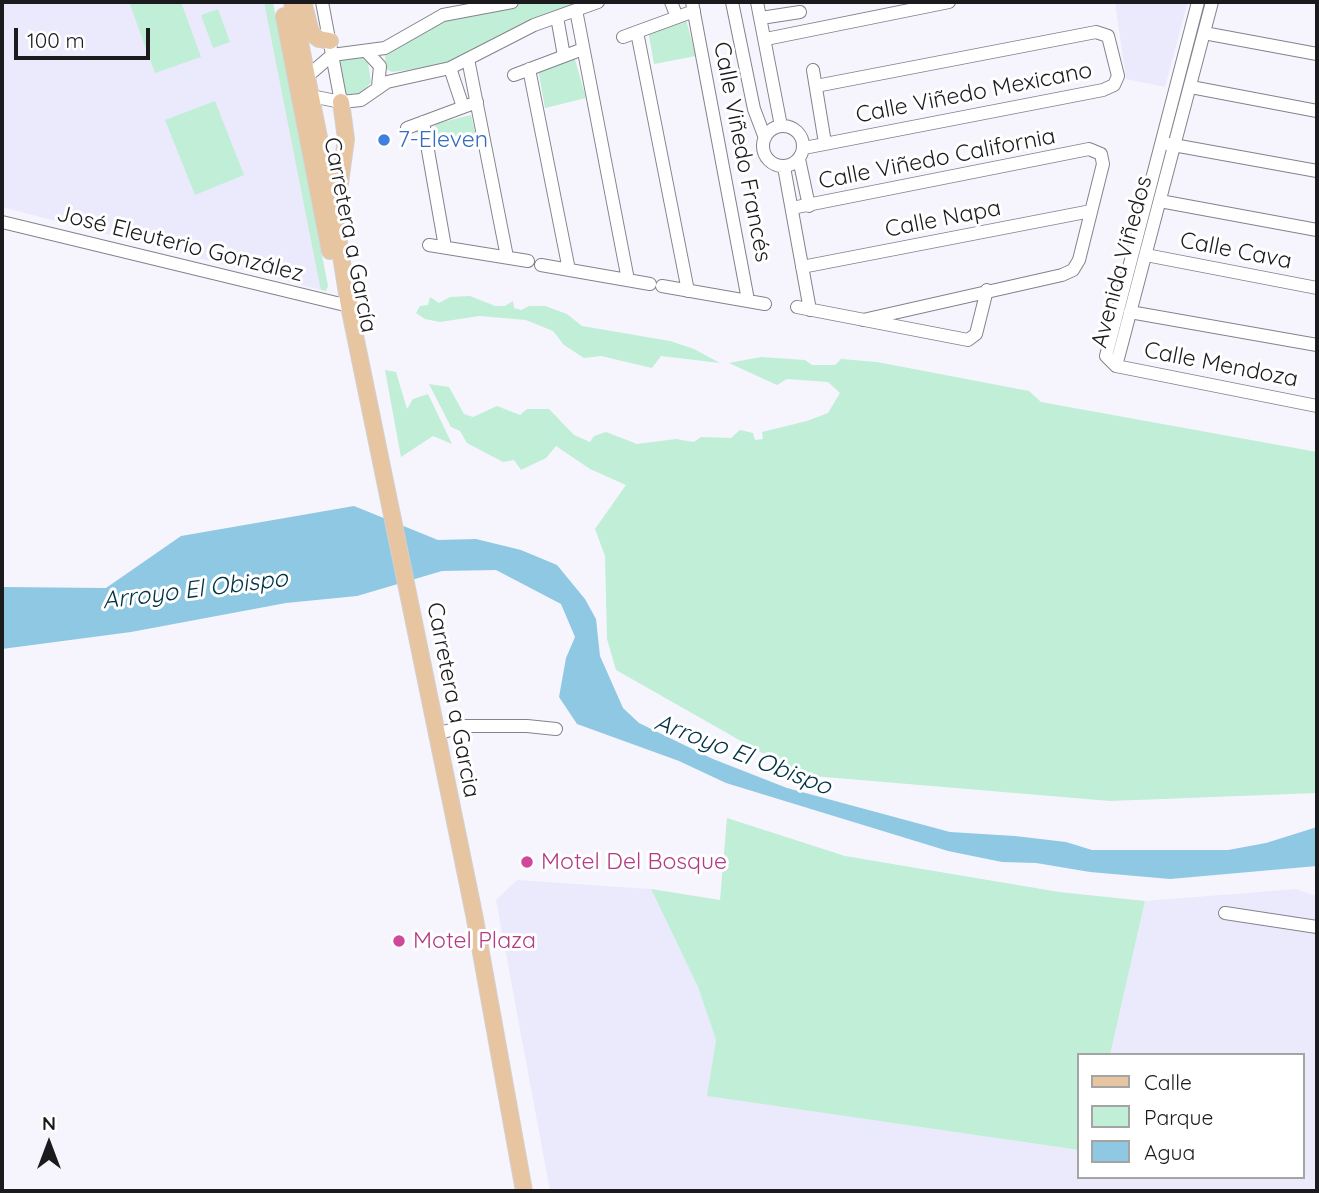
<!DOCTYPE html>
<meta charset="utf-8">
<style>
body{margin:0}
#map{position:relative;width:1319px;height:1193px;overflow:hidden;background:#f6f5fd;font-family:Quicksand,sans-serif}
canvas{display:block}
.frame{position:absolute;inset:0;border:4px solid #1b1b1e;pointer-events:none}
.legend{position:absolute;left:1077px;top:1053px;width:228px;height:126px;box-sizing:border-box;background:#fff;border:2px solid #a4a4a5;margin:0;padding:9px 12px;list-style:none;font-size:21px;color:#1b1b1e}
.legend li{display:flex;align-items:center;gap:14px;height:35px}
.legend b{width:35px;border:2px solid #a4a4a5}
.north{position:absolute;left:14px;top:1109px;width:70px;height:70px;-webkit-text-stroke:5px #fff;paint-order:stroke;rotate:0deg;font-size:19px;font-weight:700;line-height:28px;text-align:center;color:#1b1b1e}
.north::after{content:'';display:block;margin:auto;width:24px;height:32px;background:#1b1b1e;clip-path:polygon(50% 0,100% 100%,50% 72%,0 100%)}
.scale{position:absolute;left:14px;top:28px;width:136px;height:32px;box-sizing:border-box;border:4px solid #1b1b1e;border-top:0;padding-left:9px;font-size:21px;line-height:24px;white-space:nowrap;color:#1b1b1e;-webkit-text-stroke:5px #fff;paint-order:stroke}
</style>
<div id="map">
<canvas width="1319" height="1193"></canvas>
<div class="frame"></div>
<ul class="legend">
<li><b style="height:9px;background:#e8c5a1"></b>Calle</li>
<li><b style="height:19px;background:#c0eed6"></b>Parque</li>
<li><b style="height:19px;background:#8fc8e3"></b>Agua</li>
</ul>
<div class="north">N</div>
<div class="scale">100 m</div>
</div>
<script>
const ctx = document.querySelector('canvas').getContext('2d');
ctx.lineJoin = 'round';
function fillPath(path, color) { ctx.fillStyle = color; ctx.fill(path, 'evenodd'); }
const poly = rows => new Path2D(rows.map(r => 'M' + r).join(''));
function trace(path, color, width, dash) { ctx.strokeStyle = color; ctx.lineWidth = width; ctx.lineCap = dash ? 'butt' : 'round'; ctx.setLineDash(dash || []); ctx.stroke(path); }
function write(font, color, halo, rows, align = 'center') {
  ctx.font = font + ' Quicksand,sans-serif'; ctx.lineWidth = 6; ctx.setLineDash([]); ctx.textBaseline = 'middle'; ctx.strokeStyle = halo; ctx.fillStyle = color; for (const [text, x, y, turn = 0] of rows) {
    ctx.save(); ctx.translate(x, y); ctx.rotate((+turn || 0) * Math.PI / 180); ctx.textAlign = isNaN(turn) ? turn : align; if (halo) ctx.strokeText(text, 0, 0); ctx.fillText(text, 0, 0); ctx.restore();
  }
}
fillPath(poly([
 [2,2,268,2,321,290,2,207],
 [1115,2,1188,2,1165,87,1126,79],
 [517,880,651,889,698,987,716,1040,708,1096,1079,1150,1079,1177,1303,1177,1303,1055,1110,1055,1145,901,1296,889,1317,896,1317,1191,550,1191,496,900]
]), '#ebeafc');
fillPath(poly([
 [129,2,181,2,201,57,155,73],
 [264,2,273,2,328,286,326,291,321,290,320,286],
 [526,2,587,2,514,28,453,61,430,67,392,72,386,69,385,54,451,17],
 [218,9,230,42,213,48,201,15],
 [685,16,696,56,654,64,648,30],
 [338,56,360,56,368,63,371,82,359,97,347,97],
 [574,56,586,98,545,108,538,69],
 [215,101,244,175,195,195,165,120],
 [471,115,477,141,441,149,435,124],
 [470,296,495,306,505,306,513,301,514,308,521,310,529,306,545,306,567,314,582,326,670,341,694,349,720,363,661,356,652,368,601,356,584,358,564,345,553,331,526,320,479,316,440,322,425,319,416,313,420,306,428,305,430,297,439,303,450,297],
 [761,357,805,360,812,365,835,365,841,359,877,362,1029,391,1041,402,1317,452,1317,793,1110,801,801,775,616,670,607,639,605,556,595,529,626,485,590,469,556,446,546,458,521,470,514,460,503,462,467,443,460,431,451,427,429,384,449,387,464,414,473,417,497,406,520,415,527,409,549,409,574,435,590,442,594,436,606,432,637,444,676,439,694,442,701,437,731,438,740,430,753,433,755,440,763,439,762,432,807,421,828,413,840,393,828,382,787,379,777,385,729,363],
 [385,370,396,372,407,409,413,399,428,394,452,444,433,436,401,457],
 [727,818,845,856,1059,892,1145,901,1110,1055,1079,1055,1079,1150,707,1096,716,1040,698,987,651,889,720,900]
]), '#c0eed6');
fillPath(poly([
 [354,506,438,540,476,539,521,550,557,565,585,599,596,619,600,656,623,708,639,723,713,759,787,788,950,832,1015,836,1066,842,1092,850,1228,850,1266,843,1317,827,1317,866,1170,879,1090,872,1036,863,1002,862,948,851,726,783,679,761,577,724,559,697,566,658,575,637,561,604,496,570,442,571,357,596,286,603,131,632,2,649,2,587,106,588,181,536]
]), '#8fc8e3');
const minor = poly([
 [322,2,341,102],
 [671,2,677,17],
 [692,2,748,300],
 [732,2,754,109,765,138],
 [757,2,781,126],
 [1198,2,1106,356,1116,366,1317,406],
 [576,10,628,280],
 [557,17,564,56],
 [761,18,800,12],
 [637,32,688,291],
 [1204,33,1317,54],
 [623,37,694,11],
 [766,39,949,2],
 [366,51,380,66,378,87],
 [468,59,507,257],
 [450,68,463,107],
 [529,69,569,270],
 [813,70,825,143],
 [514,75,583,49],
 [302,81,332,55,385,48,443,15,512,2],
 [1191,87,1317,111],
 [306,95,341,102,361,100,387,82,450,68,534,25,598,2],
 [423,122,445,247],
 '763 146a20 20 0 1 1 40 0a20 20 0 1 1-40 0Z',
 [407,128,477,102],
 [1168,144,1317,171],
 [804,148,1103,90,1114,85,1118,76,1108,36,1096,32,816,86],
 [799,159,809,206],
 [784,167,810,310],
 [1160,201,1317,230],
 [792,208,1089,149,1101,154,1103,164,1079,260,1073,270,1062,275,863,320],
 [2,222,349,306],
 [429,245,528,261],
 [1146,255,1317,288],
 [541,265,650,284],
 [802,267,1091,211],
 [662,286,765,304],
 [797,307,968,340,976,334,987,290],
 [1130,312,1317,345],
 [1116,366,1212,2],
 [436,734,465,726,527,726,556,729],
 [1225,913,1317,927]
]);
const major = poly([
 [292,2,335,218,349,306,474,914,524,1191],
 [304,5,311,33,319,39,330,41],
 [284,16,330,251],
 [337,205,346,139,341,102]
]);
trace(minor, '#84838d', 14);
trace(major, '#d1d1d2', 18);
trace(minor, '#fff', 12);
trace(major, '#e8c5a1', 16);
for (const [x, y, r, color] of [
 [384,140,7,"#3f7fe0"],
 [527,862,7,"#d1479c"],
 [399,941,7,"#d1479c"]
]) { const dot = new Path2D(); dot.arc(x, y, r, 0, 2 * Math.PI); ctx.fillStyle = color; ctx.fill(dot); trace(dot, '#fff', 2.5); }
write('23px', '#1b1b1e', '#fff', [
 ["Calle Viñedo Mexicano",974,93,-11],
 ["Calle Viñedo Francés",742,152,79],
 ["Calle Viñedo California",937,159,-11],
 ["Calle Napa",943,219,-11],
 ["Carretera a García",350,235,79],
 ["José Eleuterio González",180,244,14],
 ["Calle Cava",1236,251,11],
 ["Avenida Viñedos",1122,262,-75],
 ["Calle Mendoza",1221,365,11],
 ["Carretera a Garcia",453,700,79]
]);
write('23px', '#366cbe', '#fff', [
 ["7-Eleven",398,140]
], 'left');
write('23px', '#b23c85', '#fff', [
 ["Motel Del Bosque",541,862],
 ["Motel Plaza",413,941]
], 'left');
write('italic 24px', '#003244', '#fff', [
 ["Arroyo El Obispo",195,590,-7],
 ["Arroyo El Obispo",743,755,21]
]);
</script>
